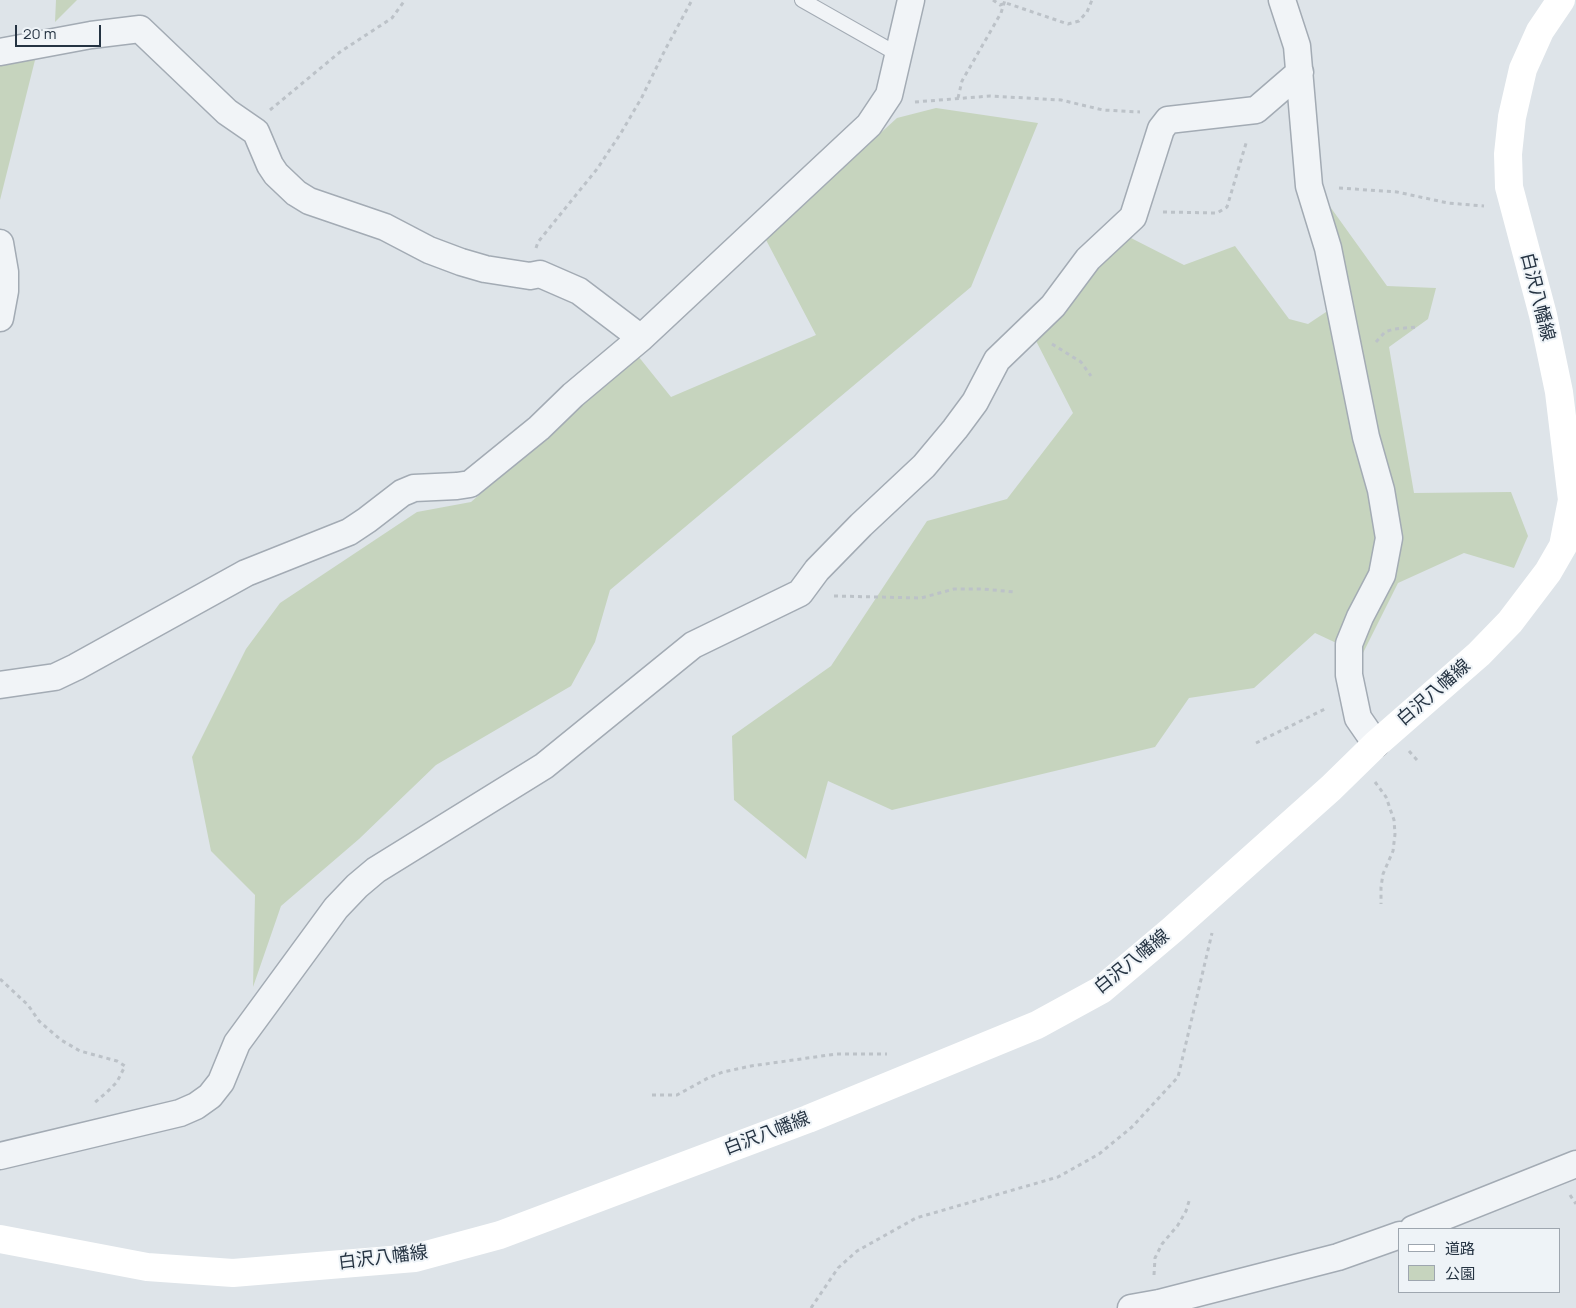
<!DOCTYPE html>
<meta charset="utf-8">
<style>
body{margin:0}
#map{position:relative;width:1576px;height:1308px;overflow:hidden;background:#dee4e9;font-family:Manrope,"Noto Sans JP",sans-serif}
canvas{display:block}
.legend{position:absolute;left:1398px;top:1228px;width:162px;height:65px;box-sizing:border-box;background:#eef3f7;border:1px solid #9ea6af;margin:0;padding:6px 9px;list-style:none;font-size:15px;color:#253342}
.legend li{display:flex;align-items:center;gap:10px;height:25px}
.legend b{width:25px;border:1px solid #9ea6af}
.scale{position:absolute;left:15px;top:25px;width:86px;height:22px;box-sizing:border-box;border:2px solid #253342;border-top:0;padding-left:6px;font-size:15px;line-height:18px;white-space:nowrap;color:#253342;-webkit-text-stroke:4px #eef3f7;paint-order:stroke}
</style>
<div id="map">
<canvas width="1576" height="1308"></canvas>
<ul class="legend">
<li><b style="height:6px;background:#fff"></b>道路</li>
<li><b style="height:14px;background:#c6d4be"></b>公園</li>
</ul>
<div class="scale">20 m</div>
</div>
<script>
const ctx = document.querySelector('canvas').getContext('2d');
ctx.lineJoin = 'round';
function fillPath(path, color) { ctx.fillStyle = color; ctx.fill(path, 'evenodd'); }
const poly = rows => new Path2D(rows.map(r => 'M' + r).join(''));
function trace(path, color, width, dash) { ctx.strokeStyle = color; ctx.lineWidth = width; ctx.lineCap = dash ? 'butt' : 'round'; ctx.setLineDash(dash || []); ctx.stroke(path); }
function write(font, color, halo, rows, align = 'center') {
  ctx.font = font + ' Manrope,"Noto Sans JP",sans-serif'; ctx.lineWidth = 4; ctx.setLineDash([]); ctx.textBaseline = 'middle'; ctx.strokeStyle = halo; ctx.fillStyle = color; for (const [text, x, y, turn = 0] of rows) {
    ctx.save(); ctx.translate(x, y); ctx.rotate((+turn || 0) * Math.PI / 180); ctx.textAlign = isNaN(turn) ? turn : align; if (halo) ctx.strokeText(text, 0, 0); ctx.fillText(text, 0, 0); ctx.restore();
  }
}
fillPath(poly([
 [56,0,77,0,55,22],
 [35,60,0,200,0,63],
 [936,108,1038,123,971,287,610,590,595,642,571,686,436,765,359,839,281,906,253,987,255,895,211,851,192,757,246,649,280,603,417,512,471,502,638,356,671,397,816,335,765,238,897,118],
 [1326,201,1387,286,1436,288,1428,319,1389,347,1414,493,1511,492,1528,536,1514,568,1464,553,1398,583,1362,655,1315,633,1254,688,1189,698,1155,747,892,810,828,781,806,859,734,800,732,736,831,666,927,521,1007,499,1073,413,1033,335,1129,237,1184,265,1235,246,1289,319,1308,324,1350,296]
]), '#c6d4be');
const lane = poly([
 [802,0,899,55]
]);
const street = poly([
 [1282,0,1297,46,1309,186,1328,248,1366,437,1381,490,1389,538,1382,575,1360,617,1349,644,1349,675,1358,718,1376,744],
 [0,52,91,35,140,29,227,112,256,132,270,165,276,174,296,193,309,201,385,227,429,250,461,262,485,269,530,276,540,274,579,291,641,338],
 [0,243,5,272,5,291,0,318],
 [0,685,55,677,76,667,246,573,349,532,367,520,402,493,414,488,457,486,470,484,539,428,573,395,641,338,869,125,889,95,911,0],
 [0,1156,180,1113,196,1106,210,1096,221,1082,237,1043,336,908,357,886,376,870,544,766,693,645,800,593,817,570,861,525,924,466,955,429,975,402,997,360,1053,306,1088,259,1133,217,1161,129,1168,120,1256,110,1300,72],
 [1413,1229,1576,1164],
 [1131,1308,1159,1303,1338,1257,1400,1235]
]);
trace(lane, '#a3abb4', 16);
trace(street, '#a3abb4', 29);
trace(poly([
 [993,0,1000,5,1006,3,1068,24,1079,21,1087,12,1092,0],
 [958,98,962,81,1001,13,1005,0],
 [915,102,990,96,1061,100,1103,110,1140,112],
 [270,110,340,52,392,18,405,0],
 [1339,188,1397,192,1448,203,1484,206],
 [1163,212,1217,213,1227,207,1247,140],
 [536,248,538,242,597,169,621,133,642,97,665,50,692,0],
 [1376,342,1385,332,1394,329,1417,327],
 [1052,344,1081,362,1091,376],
 [834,596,921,598,954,589,983,589,1015,592],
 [1256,743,1327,708],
 [1409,751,1417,760],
 [1375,782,1386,797,1394,820,1395,834,1393,851,1383,874,1381,887,1381,904],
 [0,979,28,1005,39,1021,61,1040,80,1051,117,1061,125,1066,117,1082,107,1092,93,1104],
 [652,1095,677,1095,708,1078,723,1072,751,1066,836,1054,887,1054],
 [1570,1195,1576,1204],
 [1154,1275,1155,1258,1162,1244,1178,1225,1186,1211,1190,1198],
 [811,1308,838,1268,857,1251,916,1218,1058,1177,1099,1154,1132,1127,1178,1077,1212,933]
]), '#bcc2c8', 3, [4, 4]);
trace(lane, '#f1f4f7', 14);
trace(street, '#f1f4f7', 26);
trace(poly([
 [0,1239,147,1267,233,1273,415,1258,500,1235,808,1119,1037,1025,1101,990,1172,930,1331,788,1376,744,1479,654,1510,622,1548,572,1563,546,1572,500,1559,392,1543,315,1509,187,1508,154,1512,117,1523,69,1540,31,1561,0]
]), '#fff', 28);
write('18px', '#253342', '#eef3f7', [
 ["白沢八幡線",1537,297,76],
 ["白沢八幡線",1434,693,-41],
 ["白沢八幡線",1132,962,-39],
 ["白沢八幡線",767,1134,-21],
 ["白沢八幡線",383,1258,-7]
]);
</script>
